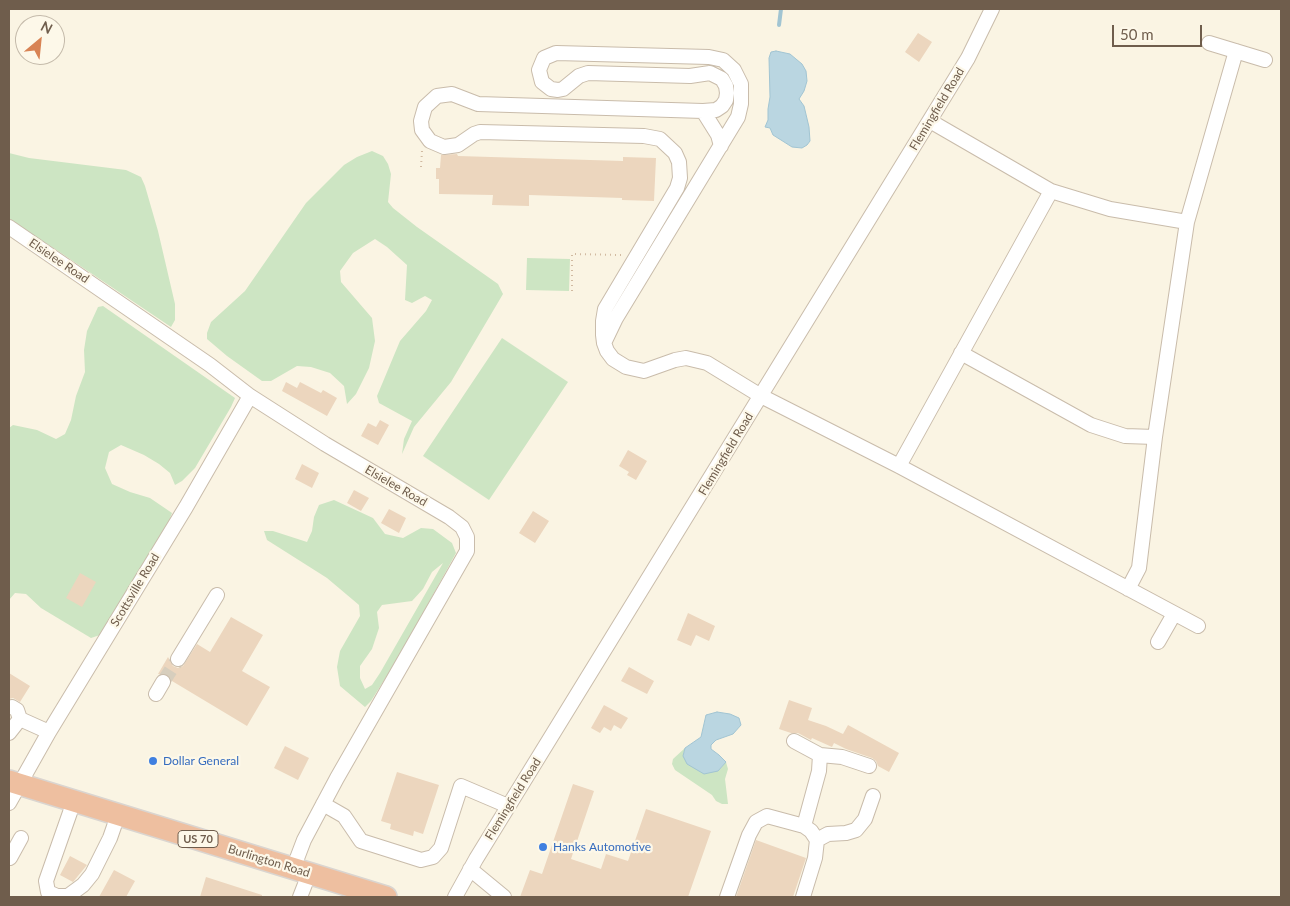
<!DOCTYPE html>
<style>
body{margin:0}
#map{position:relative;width:1290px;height:906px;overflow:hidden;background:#faf4e3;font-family:Lato,sans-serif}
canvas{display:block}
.frame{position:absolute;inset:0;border:10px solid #6f5d4c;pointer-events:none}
.north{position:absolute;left:15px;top:15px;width:50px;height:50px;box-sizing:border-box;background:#fdf8e9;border:1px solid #c4baaa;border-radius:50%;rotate:28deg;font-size:14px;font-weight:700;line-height:20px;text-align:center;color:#6f5d4c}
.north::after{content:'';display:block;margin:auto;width:18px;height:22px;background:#d88354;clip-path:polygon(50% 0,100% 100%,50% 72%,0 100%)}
.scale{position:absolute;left:1112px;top:25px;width:90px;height:22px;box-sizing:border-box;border:2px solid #6f5d4c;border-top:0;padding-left:6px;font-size:15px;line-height:18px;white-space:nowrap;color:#6f5d4c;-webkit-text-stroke:4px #fdf8e9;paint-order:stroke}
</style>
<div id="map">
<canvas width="1290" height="906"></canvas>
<div class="frame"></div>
<div class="north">N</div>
<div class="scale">50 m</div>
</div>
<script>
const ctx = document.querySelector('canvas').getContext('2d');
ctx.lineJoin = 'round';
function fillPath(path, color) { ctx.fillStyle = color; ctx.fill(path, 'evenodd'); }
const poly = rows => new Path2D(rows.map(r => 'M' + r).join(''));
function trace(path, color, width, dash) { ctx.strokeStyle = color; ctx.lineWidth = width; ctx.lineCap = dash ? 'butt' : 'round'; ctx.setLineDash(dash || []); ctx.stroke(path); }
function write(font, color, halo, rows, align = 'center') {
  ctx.font = font + ' Lato,sans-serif'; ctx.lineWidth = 4.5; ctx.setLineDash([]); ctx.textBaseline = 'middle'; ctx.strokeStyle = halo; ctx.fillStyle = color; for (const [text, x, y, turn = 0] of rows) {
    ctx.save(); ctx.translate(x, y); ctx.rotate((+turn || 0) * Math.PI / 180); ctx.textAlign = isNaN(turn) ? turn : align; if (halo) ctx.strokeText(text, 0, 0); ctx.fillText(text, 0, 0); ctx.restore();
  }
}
fillPath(poly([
 [372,151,383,156,388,164,391,174,388,202,393,208,417,227,498,284,503,294,451,382,414,427,402,454,404,439,412,421,379,403,377,396,400,341,426,311,432,300,425,296,412,303,405,300,407,265,387,247,375,239,353,253,340,271,341,282,372,318,375,341,369,368,356,394,347,404,344,386,330,373,311,367,297,366,271,381,262,381,227,356,207,339,207,333,211,322,245,291,306,203,344,165,357,157],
 [9,153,29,158,126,170,141,177,145,186,158,231,175,304,175,320,171,327,55,249,9,220],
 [527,258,570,259,569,291,526,290],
 [103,306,235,398,231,407,195,468,182,481,175,485,170,473,159,464,144,455,121,445,109,452,105,468,112,484,130,492,150,498,172,513,166,529,100,635,91,638,41,608,26,594,15,593,9,600,9,428,13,425,37,430,56,439,65,434,71,420,76,396,85,372,84,350,87,331,98,307],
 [502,338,568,382,489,500,423,456],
 [334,500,373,518,385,534,403,538,421,528,433,529,452,543,456,553,400,655,371,701,365,707,340,686,337,667,340,651,360,616,359,605,327,578,267,540,264,531,273,531,307,542,312,531,314,517,319,505],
 [443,563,380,673,372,685,365,689,360,678,360,666,372,649,379,628,377,612,382,605,412,601,423,589,432,572],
 [685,748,683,756,718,771,726,762,728,769,725,779,728,804,722,804,716,801,712,795,675,770,672,764,673,759]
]), '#cde5c3');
const water = poly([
 [776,51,790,54,802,64,806,71,807,81,804,91,799,99,804,106,809,127,810,141,807,145,802,148,792,147,781,140,773,135,770,128,765,127,768,120,768,109,770,97,769,58,771,52,776,51],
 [717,712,730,714,739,718,741,725,733,734,716,740,711,745,711,749,719,755,726,762,718,771,704,774,687,764,683,756,685,748,701,737,706,715,717,712]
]);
fillPath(water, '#bad6e1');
trace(water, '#a1c4d2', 1);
trace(poly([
 [779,25,781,9]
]), '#a1c4d2', 4);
fillPath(poly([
 [918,33,932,42,919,62,905,52],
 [457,154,458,156,623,161,623,157,656,158,654,201,622,200,622,198,529,195,529,206,492,205,493,195,439,194,439,179,436,179,436,168,440,168,441,155],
 [286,382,297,388,300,382,321,393,323,390,337,398,327,416,282,391],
 [380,420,389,425,378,445,361,436,368,423,376,427],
 [628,450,647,461,636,480,627,475,629,472,619,466],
 [302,464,319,473,312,488,295,479],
 [354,490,369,498,361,511,347,503],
 [389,509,406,518,399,533,381,523],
 [533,511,549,521,535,543,519,533],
 [80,573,96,582,82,607,66,598],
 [688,613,715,626,709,641,696,635,691,646,677,640],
 [231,617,263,635,242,671,270,687,247,726,172,681,168,675,158,674,168,657,173,666,178,668,183,666,197,644,210,652],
 [629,667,654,681,647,694,621,681],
 [9,673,30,686,20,702,13,698,9,699],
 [789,700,812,708,808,720,826,726,843,734,848,725,899,753,889,772,878,766,876,761,872,758,846,749,834,743,832,747,812,738,811,740,798,733,791,733,779,729],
 [604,705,628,718,621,729,614,725,611,731,604,727,600,733,591,728],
 [285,746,309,758,298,780,274,768],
 [397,772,439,785,423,834,414,831,413,836,390,829,391,824,381,821],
 [573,784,594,791,571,859,601,869,606,854,628,861,646,809,711,831,688,897,520,897,530,870,542,874],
 [756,840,806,858,793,897,736,897],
 [70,856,87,865,73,882,60,875],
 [114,870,135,881,126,897,99,897],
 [206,877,262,895,262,897,200,897]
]), '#ecd6be');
trace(poly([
 [163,682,178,659]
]), '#d7cebd', 14, [14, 7]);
const minor = poly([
 [1209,43,1265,60],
 [703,111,718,135,721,146],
 [930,121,1051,191,1110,209,1187,222],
 [9,227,210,365,250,396,325,444,449,517,462,527,467,537,467,551,337,778,304,840,293,869],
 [604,343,616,318,738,117,741,104,741,84,734,70,723,60,709,57,556,53,544,58,539,70,542,82,551,89,558,90,563,89,579,76,588,73,690,76,710,73,722,79,726,86,727,93,726,100,722,106,716,110,703,111,478,104,452,94,437,96,425,107,421,121,422,130,430,141,444,147,458,145,474,134,480,132,644,136,660,139,675,153,679,162,680,178,677,188,605,309,603,321,603,335,604,343,607,351,613,359,626,367,644,371,675,360,686,358,707,363,761,396,899,466,1198,626],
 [961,353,1091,425,1125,436,1155,437],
 [899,466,1051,191],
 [1128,589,1139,568,1155,437,1187,222,1236,51],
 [1158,642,1174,614],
 [178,659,217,595],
 [156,694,163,682],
 [12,707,17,710,20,719],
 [9,733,20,719,49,732],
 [794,741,820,755,819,771,804,826],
 [820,755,842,757,869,766],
 [74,801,46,881,48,892,57,896,68,896,83,885,92,874,110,838,118,815],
 [9,803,49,732,186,507,250,396],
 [323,804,344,816,361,841,421,860,433,857,441,848,461,786,508,806],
 [817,840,828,834,846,833,856,830,865,819,873,796],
 [10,858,21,838],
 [470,869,504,897],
 [300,897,309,874],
 [455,897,476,859,968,58,992,9],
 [727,897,749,835,756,822,767,816,804,826,811,831,817,840,815,858,803,897]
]);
const highway = poly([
 [9,781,386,897]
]);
trace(minor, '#c9bcab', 16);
trace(highway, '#dad5d0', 24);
trace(poly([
 [421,167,422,151],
 [572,291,572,254,621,255]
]), '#d1baa1', 2, [1, 4]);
trace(minor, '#fff', 14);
trace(highway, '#eebfa0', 21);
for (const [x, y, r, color] of [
 [153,761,5,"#3f7fe0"],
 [543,847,5,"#3f7fe0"]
]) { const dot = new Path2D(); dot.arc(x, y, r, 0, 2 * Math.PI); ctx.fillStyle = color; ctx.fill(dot); trace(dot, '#fdf8e9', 2); }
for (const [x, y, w] of [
 [198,839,40]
]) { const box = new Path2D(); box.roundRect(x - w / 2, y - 8.5, w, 17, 4); ctx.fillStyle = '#fdf8e9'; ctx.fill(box); trace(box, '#6f5d4c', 1); }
write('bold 11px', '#6f5d4c', null, [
 ["US 70",198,839]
]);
write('12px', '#6f5d4c', '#fdf8e9', [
 ["Flemingfield Road",937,109,-59],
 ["Elsielee Road",59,261,34],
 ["Flemingfield Road",726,454,-59],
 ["Elsielee Road",396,486,30],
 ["Scottsville Road",135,590,-59],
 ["Flemingfield Road",513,799,-58],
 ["Burlington Road",269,861,17]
]);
write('12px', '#366cbe', '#fdf8e9', [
 ["Dollar General",163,761],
 ["Hanks Automotive",553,847]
], 'left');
</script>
